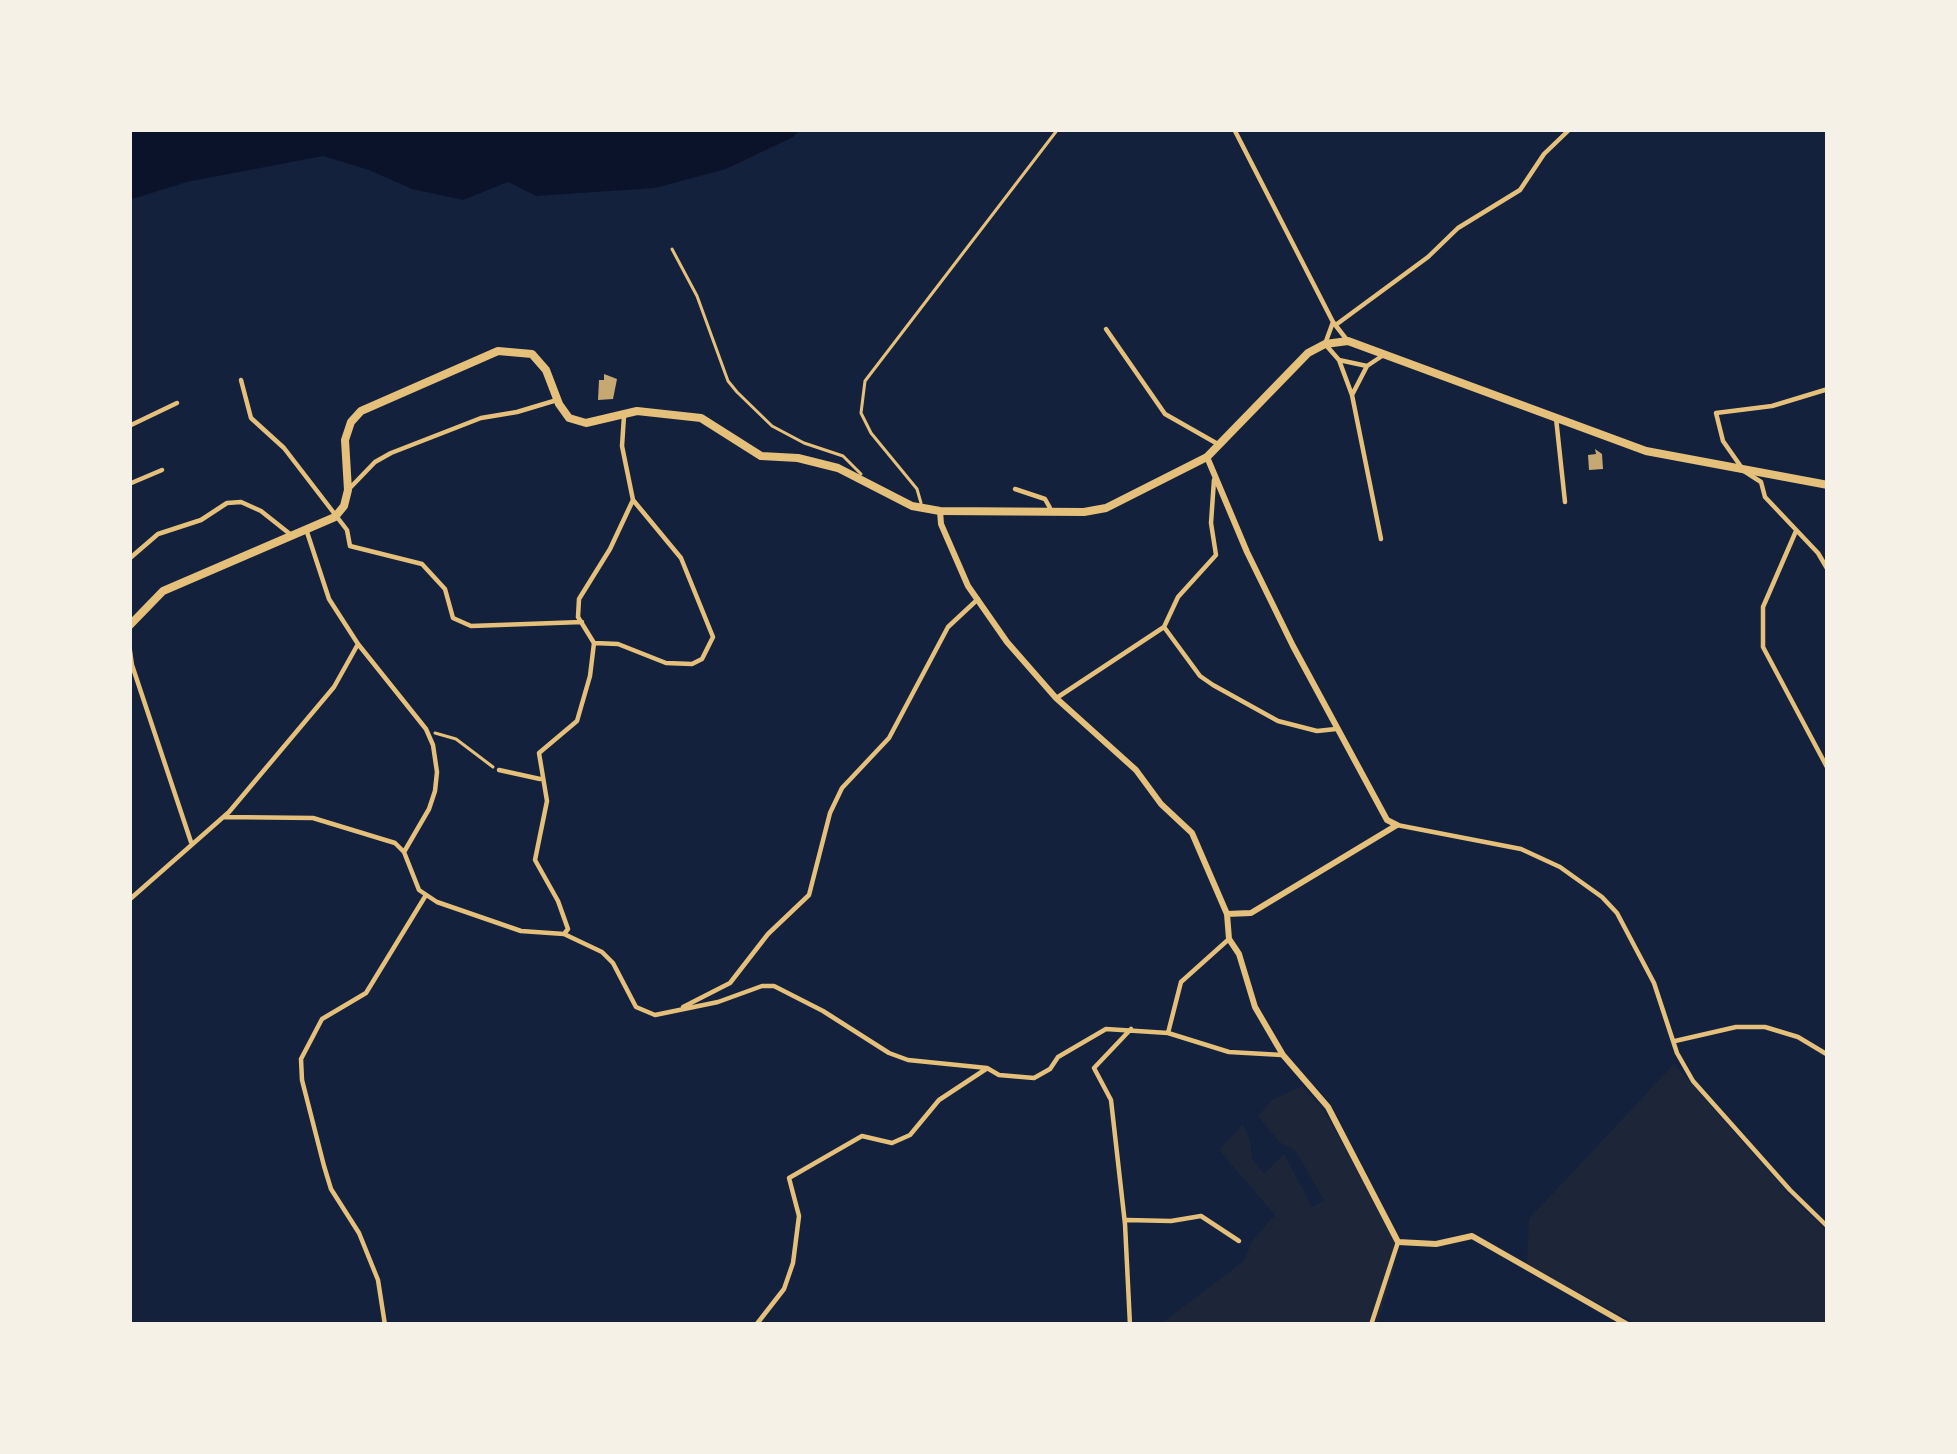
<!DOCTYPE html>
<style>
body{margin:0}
#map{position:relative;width:1957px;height:1454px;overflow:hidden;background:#14213d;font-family:"Titillium Web",sans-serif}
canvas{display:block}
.frame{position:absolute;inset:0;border:132px solid #f6f1e7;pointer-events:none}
</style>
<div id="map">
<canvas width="1957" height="1454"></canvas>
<div class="frame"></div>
</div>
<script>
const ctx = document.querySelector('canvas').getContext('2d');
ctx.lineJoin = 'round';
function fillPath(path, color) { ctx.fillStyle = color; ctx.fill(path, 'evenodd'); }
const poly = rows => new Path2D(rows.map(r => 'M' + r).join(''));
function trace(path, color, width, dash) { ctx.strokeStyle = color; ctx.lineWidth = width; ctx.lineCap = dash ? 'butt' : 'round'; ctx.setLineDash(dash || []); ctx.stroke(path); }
fillPath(poly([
 [1674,1064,1791,1197,1828,1232,1828,1325,1639,1325,1527,1265,1529,1219],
 [1302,1086,1320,1106,1341,1140,1394,1241,1394,1270,1377,1325,1159,1325,1244,1261,1252,1241,1275,1215,1219,1150,1243,1124,1251,1144,1251,1157,1264,1174,1284,1154,1312,1207,1324,1200,1295,1150,1279,1142,1258,1116,1272,1100]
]), '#1d2539');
fillPath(poly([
 [129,129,801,129,793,137,726,169,655,188,536,196,508,182,463,200,412,189,369,170,323,156,187,182,129,200]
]), '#0b132b');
fillPath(poly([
 [604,374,617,379,613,399,598,400,599,380,604,380],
 [1595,449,1602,454,1603,469,1589,470,1588,455,1596,454]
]), '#c6a872');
trace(poly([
 [435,733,456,739,493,767]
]), '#e5c07b', 3);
trace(poly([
 [672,249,697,296,728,381,737,392,772,426,804,443,843,456,861,474],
 [921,503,917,489,871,433,861,413,865,381,1058,129]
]), '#e5c07b', 3);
trace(poly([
 [1234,129,1333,322,1347,340],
 [1333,322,1325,344,1339,360,1352,395,1381,539],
 [1337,324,1428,257,1458,228,1520,190,1544,154,1570,129],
 [1106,329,1165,414,1216,443],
 [1339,360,1367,366],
 [241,380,251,418,284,448,347,530,350,546,422,564,445,589,453,618,471,626,582,622],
 [1828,389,1772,406,1716,413,1723,441,1744,471,1761,482,1765,497,1818,553,1828,570],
 [1352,395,1367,366,1385,354],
 [1556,418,1565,502],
 [129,426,177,403],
 [1214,480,1211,523,1216,555,1178,597,1164,627,1200,676,1213,685,1278,721,1317,731,1336,729],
 [129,484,162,470],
 [1015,489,1045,499,1050,508],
 [348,490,375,462,391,453,481,418,517,412,557,400],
 [1796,531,1763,607,1763,647,1828,769],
 [307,532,329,599,358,644,426,729,433,745,437,772,435,791,429,809,404,852],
 [129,559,158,534,201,520,227,503,241,502,261,511,290,534],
 [594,643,618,644,666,663,692,664,702,659,713,637,681,558,633,500],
 [129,644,132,665,191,842],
 [1058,697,1164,627],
 [499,770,540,779],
 [224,817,313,818,395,843,403,851],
 [1397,825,1521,849,1560,867,1602,897,1617,913,1654,983,1677,1053,1693,1081,1790,1190,1828,1227],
 [404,852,419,890,437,902,521,931,564,934,602,952,613,963,636,1007,655,1015,718,1002,762,986,774,986,823,1011,889,1053,908,1060,987,1068,999,1075,1034,1078,1050,1069,1058,1057,1106,1029,1168,1033,1229,1052,1282,1055],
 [129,900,229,812,334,687,358,644],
 [564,934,568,929,558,901,535,860,547,801,539,753,577,721,590,676,594,643,578,617,579,599,610,549,633,500,622,446,624,416],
 [683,1007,730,983,768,934,809,895,830,813,842,788,889,738,948,627,978,599],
 [1168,1033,1181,982,1229,939],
 [1675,1041,1736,1027,1765,1027,1798,1037,1828,1055],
 [1127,1220,1171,1221,1201,1216,1239,1241],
 [385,1325,378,1280,359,1233,331,1189,324,1166,302,1080,301,1059,322,1019,366,993,426,895],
 [756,1325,784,1289,793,1263,799,1216,789,1178,862,1136,892,1143,910,1135,939,1100,986,1069],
 [1130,1325,1125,1224,1111,1100,1094,1068,1131,1029],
 [1371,1325,1398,1242]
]), '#e5c07b', 4.5);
trace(poly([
 [1207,457,1247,552,1293,646,1387,820,1397,825,1251,913,1227,914],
 [940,511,941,524,968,586,1007,642,1056,698,1136,770,1161,804,1192,833,1227,914,1229,939,1239,954,1255,1007,1283,1055,1328,1107,1398,1242,1436,1244,1472,1236,1628,1325]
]), '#e5c07b', 6);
trace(poly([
 [129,626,163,591,335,517,344,506,348,490,345,440,351,422,361,411,498,351,532,354,546,370,559,404,569,418,586,423,637,411,701,418,761,456,798,458,838,468,912,506,940,511,1084,512,1106,508,1207,457,1308,353,1325,344,1348,341,1646,451,1828,485]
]), '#e5c07b', 8);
</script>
